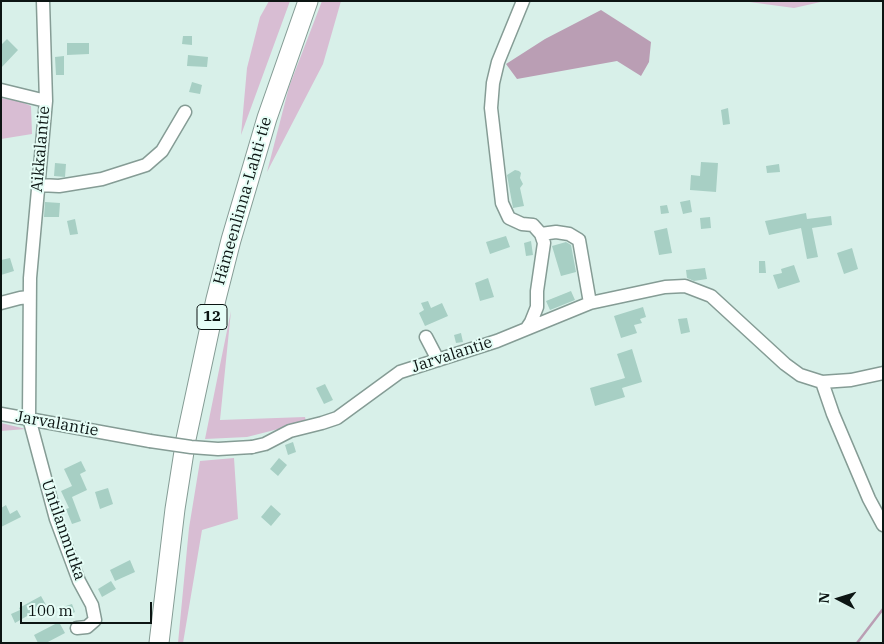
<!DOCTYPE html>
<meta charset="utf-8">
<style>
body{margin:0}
#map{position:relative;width:884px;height:644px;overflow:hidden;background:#d8f0e9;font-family:"IBM Plex Serif",serif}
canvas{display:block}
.frame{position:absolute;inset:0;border:2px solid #0c1513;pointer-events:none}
.north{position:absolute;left:814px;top:574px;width:50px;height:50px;-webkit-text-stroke:4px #e5fdf6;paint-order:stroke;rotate:275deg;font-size:14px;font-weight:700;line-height:20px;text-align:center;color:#0c1513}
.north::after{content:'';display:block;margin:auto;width:18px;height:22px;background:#0c1513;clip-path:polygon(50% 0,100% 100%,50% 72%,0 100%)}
.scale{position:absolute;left:20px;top:602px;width:132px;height:22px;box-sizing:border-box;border:2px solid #0c1513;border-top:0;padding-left:6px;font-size:15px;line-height:18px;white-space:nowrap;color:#0c1513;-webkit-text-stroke:4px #e5fdf6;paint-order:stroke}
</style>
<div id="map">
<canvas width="884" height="644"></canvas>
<div class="frame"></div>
<div class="north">N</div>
<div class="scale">100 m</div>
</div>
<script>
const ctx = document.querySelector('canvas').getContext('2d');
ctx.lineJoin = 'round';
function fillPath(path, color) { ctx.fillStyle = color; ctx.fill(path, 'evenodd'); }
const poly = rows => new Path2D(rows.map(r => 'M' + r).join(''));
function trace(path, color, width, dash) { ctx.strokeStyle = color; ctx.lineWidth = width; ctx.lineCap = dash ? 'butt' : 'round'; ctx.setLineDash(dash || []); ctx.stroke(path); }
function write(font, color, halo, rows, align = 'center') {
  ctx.font = font + ' "IBM Plex Serif",serif'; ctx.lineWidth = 4; ctx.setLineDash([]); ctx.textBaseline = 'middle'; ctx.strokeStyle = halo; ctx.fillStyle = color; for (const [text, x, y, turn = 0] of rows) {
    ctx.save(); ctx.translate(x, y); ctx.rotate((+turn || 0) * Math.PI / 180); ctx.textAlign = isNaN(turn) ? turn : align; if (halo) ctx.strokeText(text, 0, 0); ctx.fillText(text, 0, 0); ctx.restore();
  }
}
fillPath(poly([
 [269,1,290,1,241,135,247,68,260,17],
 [322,1,341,1,323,64,267,172,289,87],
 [742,1,825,1,794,8],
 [1,98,19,101,31,106,32,134,1,139],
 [231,311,220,420,305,417,306,422,247,437,205,439],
 [1,423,26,429,1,431],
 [234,458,238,519,202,530,183,643,178,643,189,528,200,461]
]), '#d8bdd3');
fillPath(poly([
 [601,10,651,42,649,62,641,76,617,61,517,79,506,64,545,39]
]), '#ba9eb4');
trace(poly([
 [857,643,883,609]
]), '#ba9eb4', 2.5);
fillPath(poly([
 [183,36,192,36,192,45,182,44],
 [7,39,18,50,1,68,1,45],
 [67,43,89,43,89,54,67,55],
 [188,55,208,57,207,67,187,66],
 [64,56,64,75,56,75,55,57],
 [192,82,202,85,200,94,189,92],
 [728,108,730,124,723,125,721,110],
 [701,162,718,163,716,192,690,190,691,175,700,176],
 [55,163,66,164,65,177,54,176],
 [779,164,780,172,767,173,766,166],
 [515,170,519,171,521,173,520,178,523,184,520,188,524,206,513,208,507,175],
 [690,200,692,212,683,214,680,202],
 [45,202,60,203,59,217,44,217],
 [667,205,669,213,661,214,660,206],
 [806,213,807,219,831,216,832,225,812,228,818,257,807,259,801,228,769,235,765,221],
 [710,217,711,228,701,229,700,218],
 [75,219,78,234,70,235,67,221],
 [667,228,672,253,659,255,654,231],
 [506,236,510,247,490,254,486,242],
 [531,241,533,255,526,256,524,243],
 [566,242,571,245,576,272,561,276,552,246],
 [852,248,858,269,844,274,837,253],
 [10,258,14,271,1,275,1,260],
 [759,261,765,261,766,273,759,273],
 [794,265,800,282,778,289,773,275,782,273,781,269],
 [705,268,707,279,694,281,687,278,686,270],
 [488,278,494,297,480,301,475,283],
 [571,291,575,300,550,310,546,301],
 [428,301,431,308,442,303,448,316,425,326,419,313,424,310,421,303],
 [643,307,646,317,640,319,642,323,634,325,637,333,621,338,614,316],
 [687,318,690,332,681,334,678,319],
 [461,333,463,342,456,343,454,335],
 [632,349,642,382,622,388,625,397,595,406,590,388,625,378,617,354],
 [325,384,333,400,324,404,316,388],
 [293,442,296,452,288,455,285,445],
 [279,458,287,465,278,476,270,469],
 [81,461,86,471,80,474,87,490,72,497,81,521,72,524,66,509,69,508,61,491,72,486,64,469],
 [108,488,113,504,100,509,95,492],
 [6,505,10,514,17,510,21,517,1,527,1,508],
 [271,505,281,514,271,526,261,517],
 [130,560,135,572,115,581,110,570],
 [111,581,116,589,102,597,98,589],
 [41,596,46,605,15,623,11,614,20,610,19,608],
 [72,604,75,612,66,616,63,607],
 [59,622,65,633,46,643,38,643,34,635]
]), '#a7cfc4');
const minor = poly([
 [43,1,46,101,30,278,29,418,56,519,79,581,92,605,95,620,87,627,77,628],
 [523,1,498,62,493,83,491,108,502,203,509,218,522,224,533,225,541,234,544,243,537,291,537,307,531,322,527,328],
 [1,90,46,101],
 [39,185,59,186,102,179,146,165,162,151,185,112],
 [541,234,556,232,569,234,579,240,590,303],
 [1,303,20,298,29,297],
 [426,337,438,360],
 [822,382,833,414,869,499,883,525],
 [1,414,150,441],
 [252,447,265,444,290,431,322,423,337,418,400,372,497,341,590,303,665,287,685,286,711,296,785,364,800,375,822,382,851,380,883,373]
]);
const highway = poly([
 [159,643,175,509,186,439,216,299,231,240,267,118,308,1]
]);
trace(minor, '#859c95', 15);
trace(highway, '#859c95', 21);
trace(minor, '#fff', 12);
trace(highway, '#fff', 19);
const minorBridge = poly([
 [150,441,191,447,218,449,252,447]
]);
trace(minorBridge, '#859c95', 15, []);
trace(minorBridge, '#fff', 12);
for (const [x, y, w] of [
 [212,317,30]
]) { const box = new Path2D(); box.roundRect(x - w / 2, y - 12.5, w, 25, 4); ctx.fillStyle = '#e5fdf6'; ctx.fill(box); trace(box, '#0c1513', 1); }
write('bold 15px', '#0c1513', null, [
 ["12",212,317]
]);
write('16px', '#0c1513', '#e5fdf6', [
 ["Aikkalantie",41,149,-85],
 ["Hämeenlinna-Lahti-tie",243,201,-74],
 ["Jarvalantie",452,355,-18],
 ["Jarvalantie",57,424,10],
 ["Untilanmutka",63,530,71]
]);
</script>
